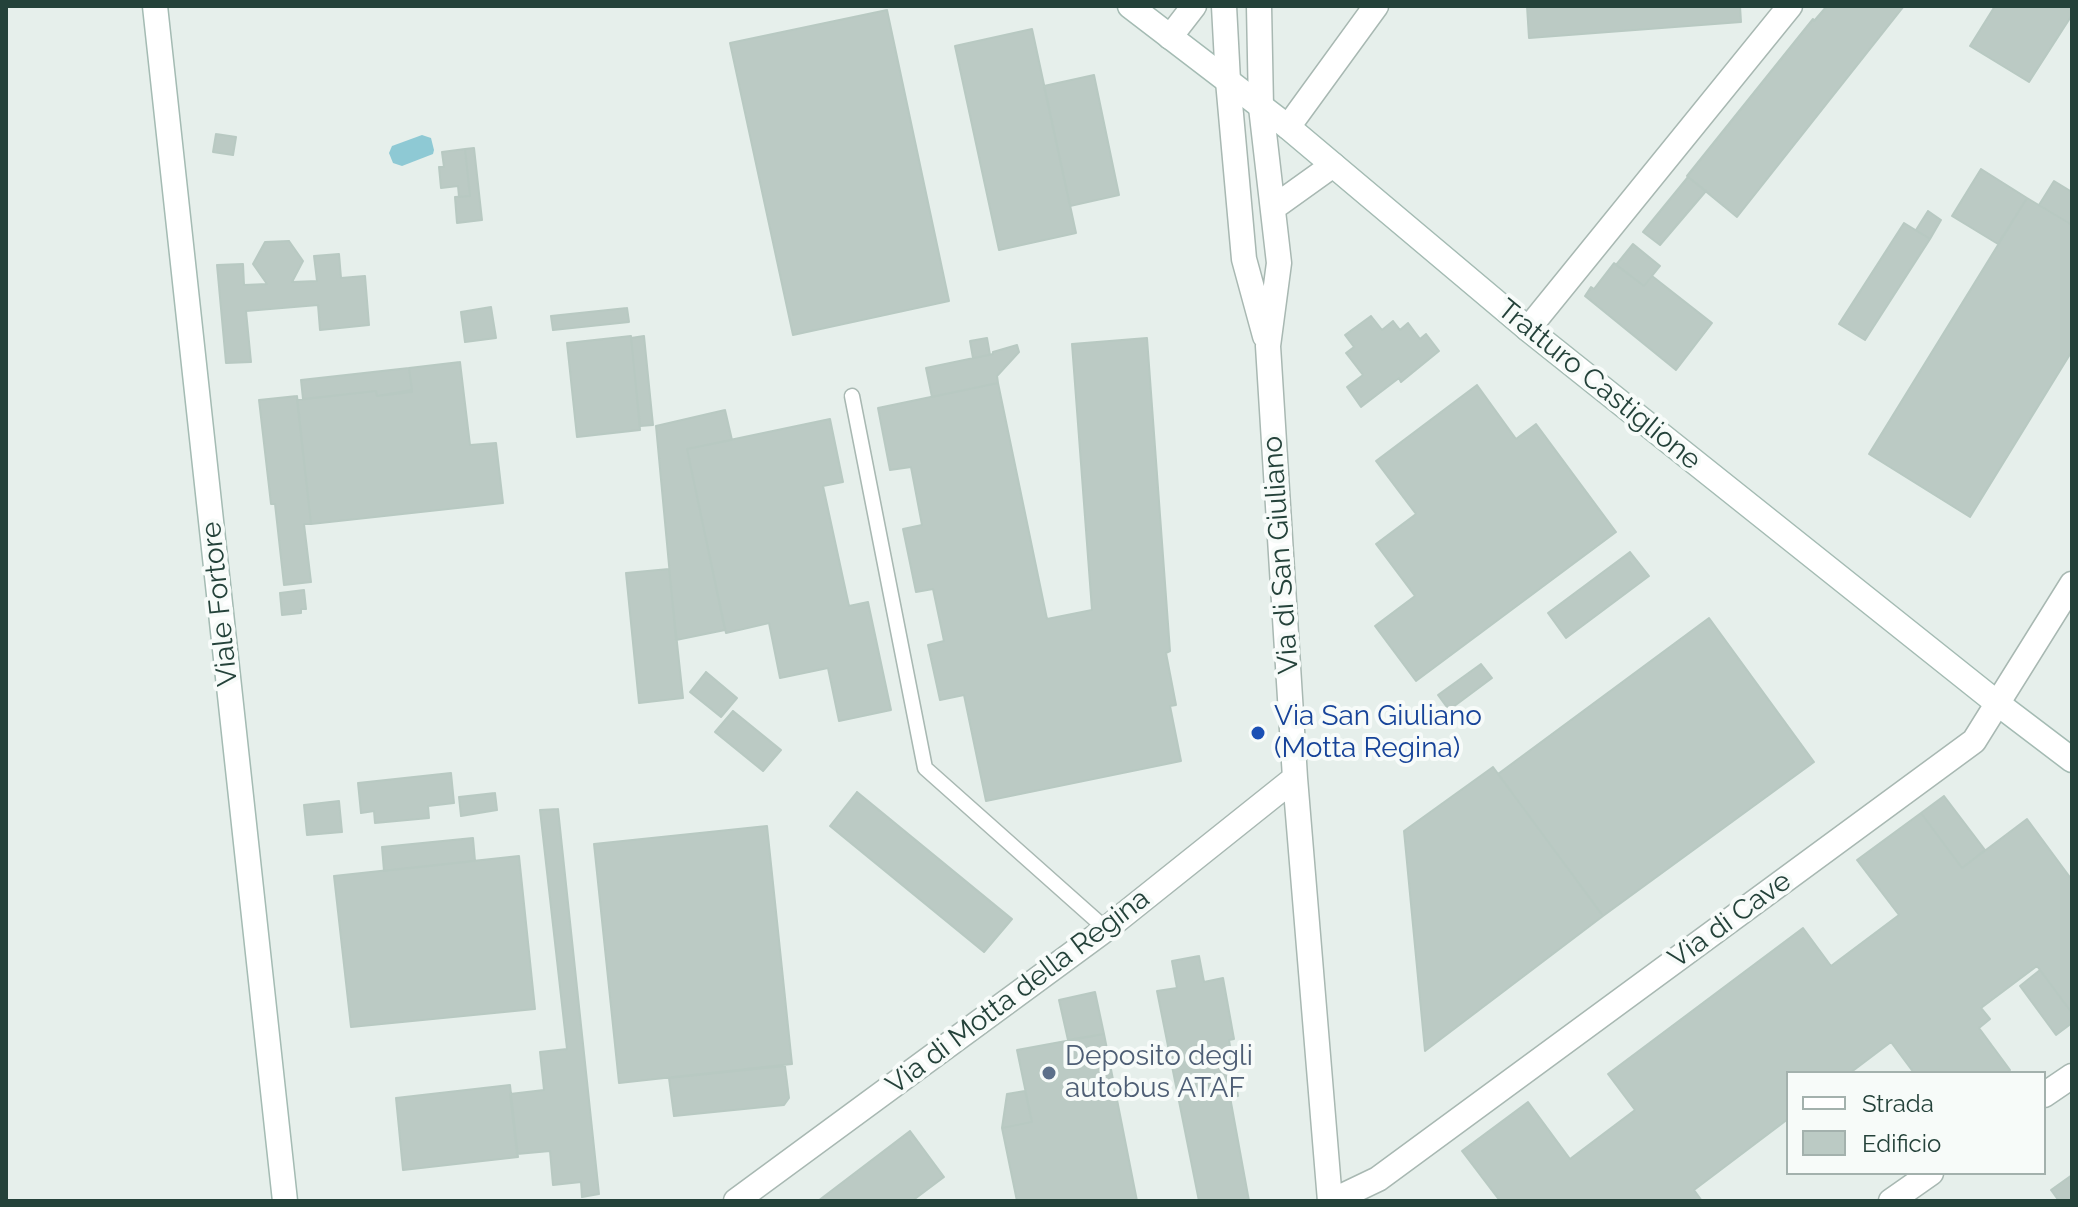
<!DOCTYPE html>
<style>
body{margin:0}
#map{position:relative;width:2078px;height:1207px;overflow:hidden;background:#e6efeb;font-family:Raleway,sans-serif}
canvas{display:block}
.frame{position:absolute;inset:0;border:8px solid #24423a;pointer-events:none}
.legend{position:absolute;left:1786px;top:1071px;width:260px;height:104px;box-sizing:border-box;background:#f7fbf9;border:2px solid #a3b1ad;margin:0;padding:10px 14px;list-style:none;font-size:24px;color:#24423a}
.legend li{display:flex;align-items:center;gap:16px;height:40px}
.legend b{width:40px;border:2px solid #a3b1ad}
</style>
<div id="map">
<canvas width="2078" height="1207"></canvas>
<div class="frame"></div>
<ul class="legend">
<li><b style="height:10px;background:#fff"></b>Strada</li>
<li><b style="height:22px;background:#bbcac4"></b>Edificio</li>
</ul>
</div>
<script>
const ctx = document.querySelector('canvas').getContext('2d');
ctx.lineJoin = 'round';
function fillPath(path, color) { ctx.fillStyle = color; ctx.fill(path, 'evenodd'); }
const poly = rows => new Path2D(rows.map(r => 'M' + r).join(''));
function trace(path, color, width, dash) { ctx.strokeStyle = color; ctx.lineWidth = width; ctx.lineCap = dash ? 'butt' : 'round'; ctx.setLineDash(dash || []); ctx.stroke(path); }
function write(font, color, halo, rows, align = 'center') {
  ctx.font = font + ' Raleway,sans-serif'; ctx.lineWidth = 8; ctx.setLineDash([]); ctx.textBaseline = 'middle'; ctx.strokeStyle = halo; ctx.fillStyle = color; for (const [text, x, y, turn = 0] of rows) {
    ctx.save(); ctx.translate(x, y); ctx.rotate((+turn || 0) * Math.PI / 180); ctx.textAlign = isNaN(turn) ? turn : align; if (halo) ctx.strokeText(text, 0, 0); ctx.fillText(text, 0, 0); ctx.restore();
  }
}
fillPath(poly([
 [422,135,431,138,434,150,433,154,402,166,393,163,389,153,392,146]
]), '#8ec9d4');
const building = poly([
 [1527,6,1740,6,1741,22,1529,38,1527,6],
 [1827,6,1904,6,1737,217,1687,176,1813,19,1814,21,1827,6],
 [1995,6,2072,6,2072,15,2029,82,1970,46,1995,6],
 [887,10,949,301,793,335,730,43,887,10],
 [1032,29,1076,233,999,250,955,46,1032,29],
 [1094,75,1119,195,1070,206,1044,86,1094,75],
 [216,134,236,137,233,155,213,152,216,134],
 [474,148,482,220,457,223,455,197,470,196,465,149,474,148],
 [465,149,470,196,459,197,458,186,441,188,439,167,444,167,442,152,465,149],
 [1981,169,2027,198,1998,244,1952,216,1981,169],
 [1688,177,1706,191,1660,245,1643,232,1688,177],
 [2054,181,2072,192,2072,225,2039,205,2054,181],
 [2027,198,2072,225,2072,351,1970,517,1869,454,2027,198],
 [1928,211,1941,220,1930,239,1916,230,1928,211],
 [1904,223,1930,239,1865,340,1839,324,1904,223],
 [289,241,303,261,292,282,317,281,314,256,339,254,341,278,365,276,369,325,320,330,318,305,246,311,251,362,226,363,217,265,243,264,244,285,267,284,253,264,265,242,289,241],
 [1633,244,1660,266,1644,286,1616,265,1633,244],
 [1614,263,1644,286,1652,276,1712,323,1676,370,1585,296,1591,287,1594,289,1614,263],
 [491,307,496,338,465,342,461,312,491,307],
 [627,308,629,322,553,330,551,316,627,308],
 [1371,316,1382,330,1393,321,1400,330,1408,323,1420,339,1426,334,1439,351,1401,382,1399,378,1361,407,1347,387,1363,375,1346,353,1354,347,1345,335,1371,316],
 [631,336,640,430,577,437,567,343,631,336],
 [644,336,653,425,640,426,631,338,644,336],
 [987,338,990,355,973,358,970,341,987,338],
 [1147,338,1170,651,1166,653,1176,705,1170,706,1181,761,986,801,964,695,940,700,928,645,944,641,933,589,916,592,903,529,922,525,911,467,890,470,878,408,998,383,1047,619,1092,610,1072,344,1147,338],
 [1017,345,1019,352,997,376,998,383,932,397,926,368,993,354,993,352,1017,345],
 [460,362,470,445,496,443,503,503,311,524,297,400,376,391,377,396,412,392,409,368,460,362],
 [409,368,412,390,377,396,376,391,303,399,301,380,409,368],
 [1477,385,1516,439,1536,424,1616,532,1416,681,1375,626,1415,596,1376,544,1416,514,1376,461,1477,385],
 [297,396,311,524,304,524,311,582,284,585,275,504,271,504,259,400,297,396],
 [725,410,732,440,687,449,725,630,676,640,656,426,725,410],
 [830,419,843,482,823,486,849,606,868,602,891,710,839,721,828,668,780,678,769,623,726,633,687,449,830,419],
 [1630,552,1649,576,1566,638,1548,613,1630,552],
 [669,569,683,698,639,703,626,573,669,569],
 [304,590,306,609,301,609,301,613,282,615,280,593,304,590],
 [1709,618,1814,762,1603,916,1498,774,1709,618],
 [1481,664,1492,678,1449,710,1438,695,1481,664],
 [706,672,737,698,721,717,690,692,706,672],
 [733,711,781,750,763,771,715,732,733,711],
 [1493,767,1603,916,1425,1051,1404,831,1493,767],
 [451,773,454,803,428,806,429,818,375,823,374,811,361,813,358,783,451,773],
 [857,792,1012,919,984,952,830,826,857,792],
 [495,793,497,810,461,816,459,797,495,793],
 [1944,796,1985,850,1962,868,1921,813,1944,796],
 [339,801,342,832,307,835,304,805,339,801],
 [558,809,599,1194,582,1197,581,1182,553,1185,550,1151,517,1154,510,1094,544,1090,540,1052,567,1049,540,810,558,809],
 [1921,813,1962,868,2027,819,2072,880,2072,1013,2037,966,1981,1008,1990,1019,1979,1028,2010,1070,2007,1073,1914,1073,1891,1042,1850,1073,1788,1073,1788,1119,1694,1190,1702,1201,1500,1201,1462,1151,1528,1102,1570,1159,1635,1110,1608,1074,1803,928,1831,966,1899,915,1857,860,1921,813],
 [767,826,792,1064,619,1083,594,844,767,826],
 [473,838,475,861,384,871,382,847,473,838],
 [519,856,535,1009,351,1027,334,876,519,856],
 [1199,956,1204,982,1223,978,1234,1039,1229,1040,1238,1096,1230,1097,1249,1201,1199,1201,1157,991,1177,988,1172,961,1199,956],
 [2040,970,2072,1013,2072,1023,2056,1035,2020,986,2040,970],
 [1095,992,1104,1034,1068,1040,1059,1000,1095,992],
 [1104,1034,1137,1201,1017,1201,1002,1128,1032,1122,1017,1050,1104,1034],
 [785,1066,789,1098,784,1105,674,1116,669,1078,785,1066],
 [510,1085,518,1157,403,1170,396,1098,510,1085],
 [1025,1091,1032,1122,1002,1128,1007,1094,1025,1091],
 [910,1131,944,1177,912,1201,818,1201,910,1131],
 [2072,1175,2072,1201,2059,1201,2051,1190,2072,1175]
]);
fillPath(building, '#bbcac4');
trace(building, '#b8c9c2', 2);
const lane = poly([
 [852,396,925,768,1106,929]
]);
const street = poly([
 [1224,6,1228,81,1244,259,1265,336],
 [1259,6,1261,107,1279,263,1268,346,1295,778,1330,1201],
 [1170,37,1194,6],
 [1288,127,1376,6],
 [1273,208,1333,165],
 [1528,329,1790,6],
 [2044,1095,2072,1076],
 [736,1201,1106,929,1295,778],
 [1332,1201,1378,1179,1974,741,2072,584],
 [1891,1201,1931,1173]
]);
const secondary = poly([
 [155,6,285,1201],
 [1130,6,1288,127,1528,329,1997,703,2072,760]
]);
trace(lane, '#a8b8b2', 17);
trace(street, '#a8b8b2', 27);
trace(secondary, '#a4bbb3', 27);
trace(lane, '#fff', 14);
trace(street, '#fff', 24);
trace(secondary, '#fff', 24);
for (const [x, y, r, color] of [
 [1258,733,8,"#1a4fb4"],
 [1049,1073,8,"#5c6f8a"]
]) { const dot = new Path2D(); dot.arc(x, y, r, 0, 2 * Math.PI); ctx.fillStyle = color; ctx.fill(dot); trace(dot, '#f7fbf9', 3); }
write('28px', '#24423a', '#f7fbf9', [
 ["Tratturo Castiglione",1599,385,39],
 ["Via di San Giuliano",1281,555,-94],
 ["Viale Fortore",220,604,-96],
 ["Via di Cave",1730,920,-36],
 ["Via di Motta della Regina",1018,992,-37]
]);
write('28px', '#164399', '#f7fbf9', [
 ["Via San Giuliano",1274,717],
 ["(Motta Regina)",1274,749]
], 'left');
write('28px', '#4e5e75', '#f7fbf9', [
 ["Deposito degli",1065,1057],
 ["autobus ATAF",1065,1089]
], 'left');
</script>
